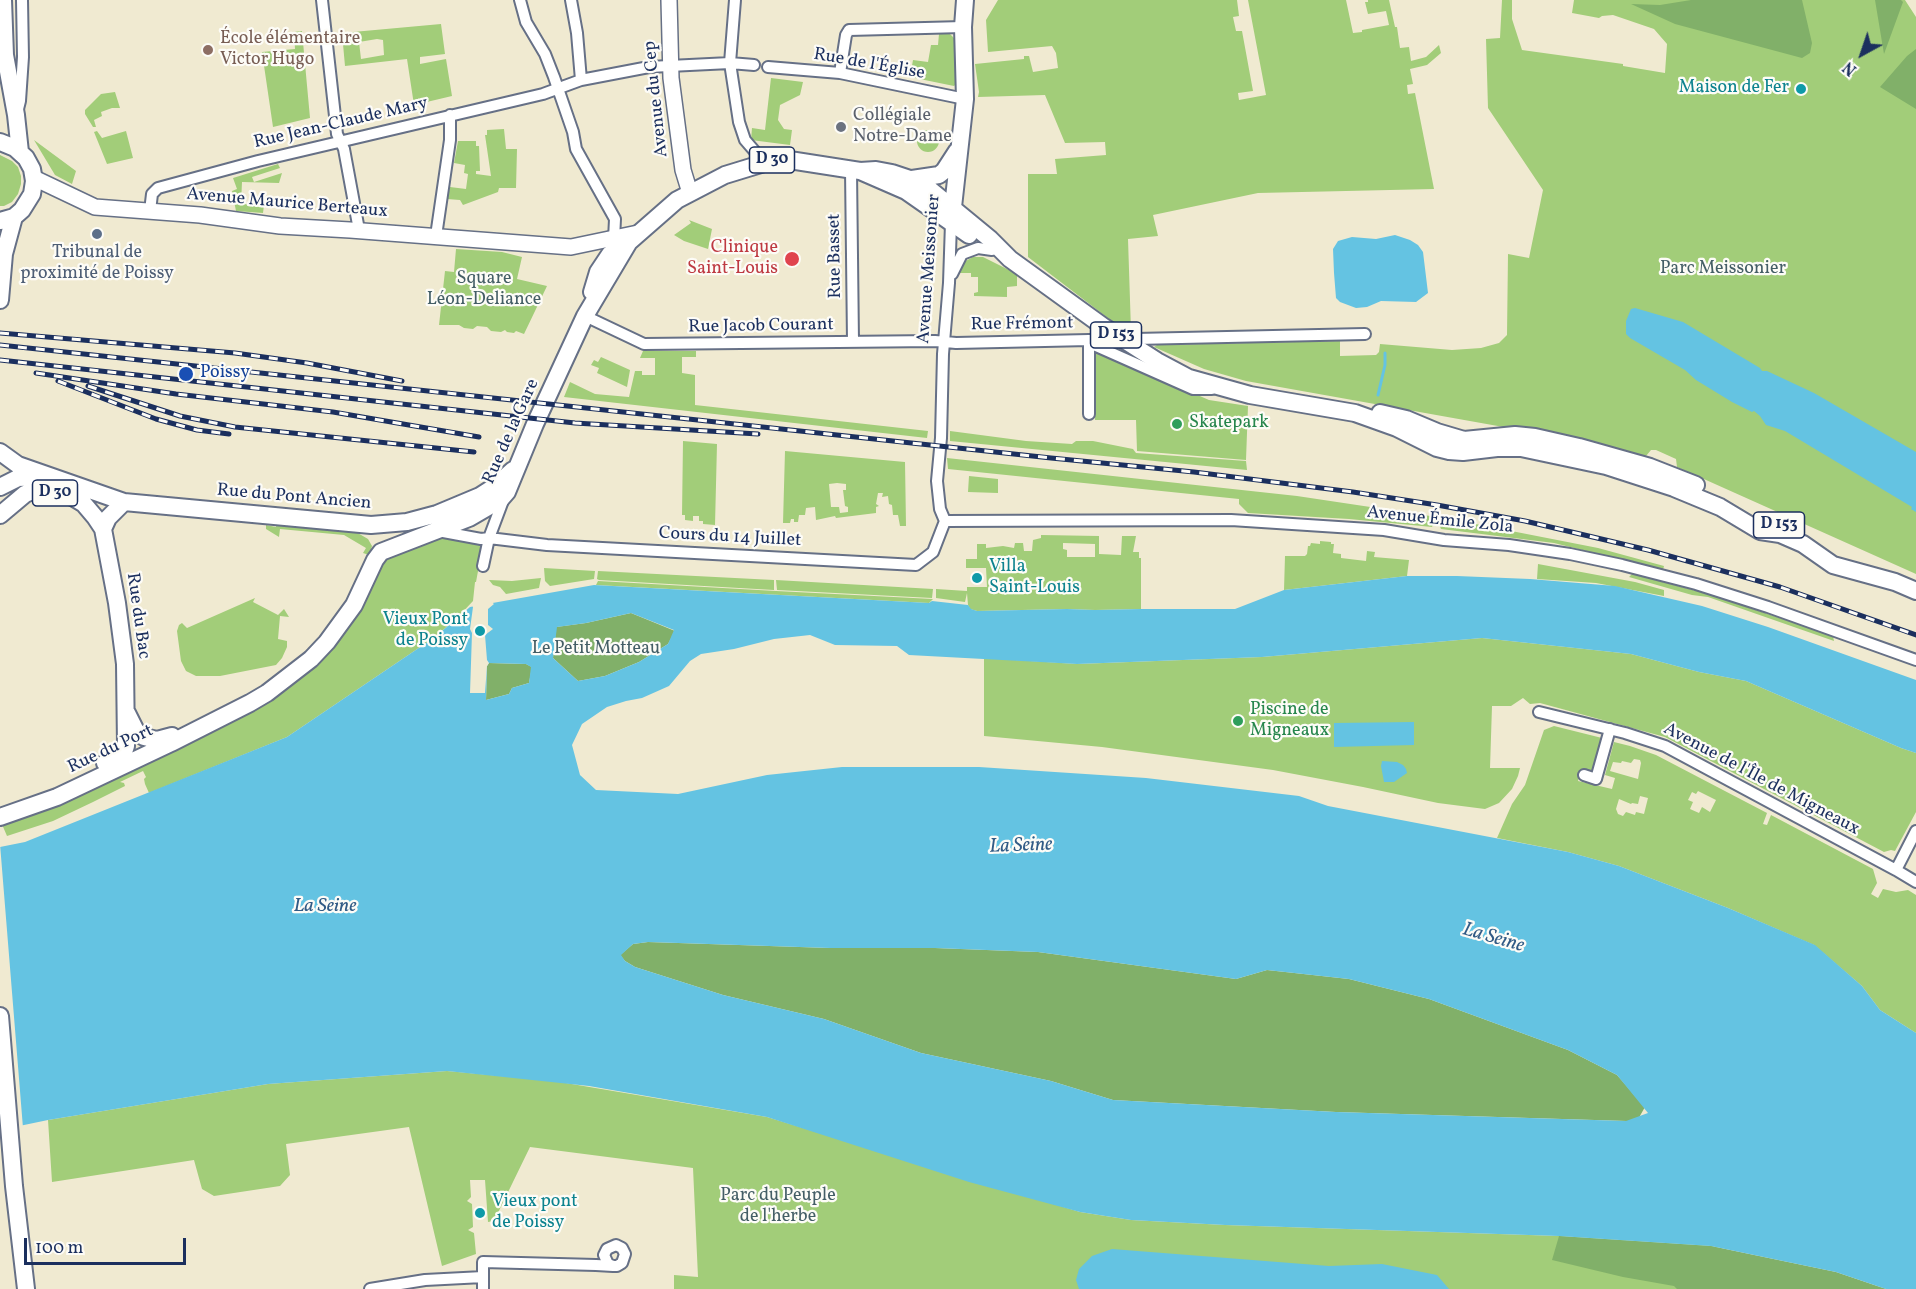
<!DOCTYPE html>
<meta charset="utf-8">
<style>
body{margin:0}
#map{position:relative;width:1916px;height:1289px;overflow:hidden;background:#f0ead1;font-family:Vollkorn,serif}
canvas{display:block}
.north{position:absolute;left:1832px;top:24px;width:60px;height:60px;-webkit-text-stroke:4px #fdfcf7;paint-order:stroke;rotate:220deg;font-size:16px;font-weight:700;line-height:24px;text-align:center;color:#1b2f5e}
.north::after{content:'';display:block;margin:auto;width:21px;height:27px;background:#1b2f5e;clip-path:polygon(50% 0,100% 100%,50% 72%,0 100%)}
.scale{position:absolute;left:24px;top:1238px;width:162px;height:27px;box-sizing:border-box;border:3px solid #1b2f5e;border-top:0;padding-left:8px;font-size:18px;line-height:21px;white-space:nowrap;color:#1b2f5e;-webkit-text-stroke:4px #fdfcf7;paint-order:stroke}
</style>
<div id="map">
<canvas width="1916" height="1289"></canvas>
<div class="north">N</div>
<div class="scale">100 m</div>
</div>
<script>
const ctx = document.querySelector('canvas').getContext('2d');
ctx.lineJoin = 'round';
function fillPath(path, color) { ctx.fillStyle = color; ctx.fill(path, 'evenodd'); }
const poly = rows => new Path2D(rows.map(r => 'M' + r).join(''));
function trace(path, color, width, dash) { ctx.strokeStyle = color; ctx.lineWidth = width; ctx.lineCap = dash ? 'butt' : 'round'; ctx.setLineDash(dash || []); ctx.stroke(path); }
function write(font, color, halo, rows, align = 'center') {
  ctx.font = font + ' Vollkorn,serif'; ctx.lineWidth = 4.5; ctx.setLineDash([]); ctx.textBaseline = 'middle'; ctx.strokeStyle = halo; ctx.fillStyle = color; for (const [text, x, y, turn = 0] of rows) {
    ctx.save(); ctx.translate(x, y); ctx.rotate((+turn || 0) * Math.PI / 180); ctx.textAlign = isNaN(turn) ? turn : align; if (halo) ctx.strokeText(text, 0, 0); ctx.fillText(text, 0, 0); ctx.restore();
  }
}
fillPath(poly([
 [998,0,1237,0,1239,16,1233,17,1236,31,1242,31,1253,91,1238,93,1239,100,1266,95,1248,0,1346,0,1353,33,1362,32,1362,30,1389,25,1386,11,1368,14,1365,2,1368,2,1368,0,1389,0,1395,27,1397,27,1400,48,1409,47,1411,61,1426,57,1439,45,1441,53,1427,65,1410,69,1413,84,1407,85,1408,94,1415,93,1434,189,1258,193,1153,215,1158,236,1128,239,1131,331,1117,325,1028,257,1028,174,1057,174,1055,159,1106,155,1105,142,1065,143,1045,95,978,97,979,92,975,64,1024,59,1024,56,1029,56,1033,72,1058,68,1056,53,1052,46,988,52,986,20],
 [1502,0,1512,0,1512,19,1522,50,1623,64,1623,66,1665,73,1667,44,1654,29,1613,15,1602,16,1599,18,1572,13,1574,0,1905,0,1916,17,1916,574,1677,467,1676,459,1656,450,1651,450,1646,456,1565,438,1246,381,1204,369,1154,347,1157,345,1340,341,1340,356,1376,355,1379,352,1380,344,1452,350,1481,348,1499,343,1507,335,1508,254,1529,258,1543,190,1488,108,1486,39,1500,38],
 [441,24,445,54,420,57,420,64,446,59,452,96,414,105,407,59,345,66,342,33],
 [377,39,383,40,384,55,361,59,359,42],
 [302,31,310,118,273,127,262,52,295,49,294,32],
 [939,34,950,34,955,39,957,83,954,86,910,77,913,60,928,62,931,45,938,45],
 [771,78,803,82,800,95,780,105,778,120,784,129,792,130,790,145,751,140,752,128,765,130],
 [115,92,120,108,112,108,101,112,102,116,94,120,96,127,93,127,85,114,85,110,101,94],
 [504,129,506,149,517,149,516,188,499,188,498,192,463,205,460,200,447,199,450,187,466,189,468,174,464,173,465,165,454,163,458,141,476,141,476,146,479,146,480,171,476,171,476,174,491,176,485,135,487,135,487,130],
 '917 141a11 11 0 1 1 22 0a11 11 0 1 1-22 0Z',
 [97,131,102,138,126,131,133,158,107,164,94,132],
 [34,140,76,171,72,184,55,175],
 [0,155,12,161,18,167,21,176,21,184,18,194,12,202,4,206,0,206],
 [278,164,280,168,252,177,254,182,282,173,279,183,242,182,241,204,264,205,263,213,236,211,232,191,237,189,233,178],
 [689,220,712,229,708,249,684,241,674,235,691,223],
 [456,249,502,252,522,257,517,279,547,286,524,334,516,331,514,333,507,332,505,330,501,332,491,331,487,327,477,326,473,329,464,328,459,325,439,325,445,271,454,272],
 [973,257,983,257,1017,274,1017,286,1007,287,1007,297,974,296,974,293,978,292,978,277,971,277,971,273,959,273,962,263],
 [643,351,696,351,696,357,682,357,682,373,695,375,695,405,928,431,927,438,564,397,570,382,595,394,629,397,635,371,642,371,642,375,655,375,655,358,640,358],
 [1096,351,1209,400,1248,406,1246,460,1137,451,1136,420,1095,420],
 [601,357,630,370,627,387,597,373,599,368,591,365,594,360,598,362],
 [950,431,1026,441,1072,444,1076,441,1093,441,1133,449,1136,453,1246,461,1247,470,950,441],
 [683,441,717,444,715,525,703,524,703,521,699,521,699,516,693,516,693,521,685,520,685,515,682,515],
 [785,451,905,462,906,526,900,526,898,515,893,515,892,505,889,504,888,496,882,497,883,493,878,493,876,504,879,506,876,507,876,513,836,518,835,516,816,520,815,507,806,508,805,515,799,515,798,522,794,522,794,519,791,519,790,523,783,523],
 [837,483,846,484,846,490,843,490,845,506,848,507,848,512,840,513,839,507,831,507,829,484],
 [947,458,1297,496,1437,517,1432,527,1349,519,1248,513,1239,504,1239,499,948,469],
 [969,476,998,479,998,493,968,492],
 [1440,517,1598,548,1664,566,1663,570,1554,543,1441,529,1439,524],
 [276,521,356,532,368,539,372,546,370,553,369,555,363,553,366,548,344,535,280,529,279,537,266,529,266,525,276,527],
 [429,535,483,544,476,582,475,582,473,601,458,617,435,637,287,737,149,793,145,784,144,779,146,777,143,771,120,782,124,783,125,786,93,802,53,821,7,836,1,822,280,694,290,685,386,555],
 [1041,535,1099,536,1099,554,1121,555,1122,536,1136,536,1133,552,1139,552,1139,558,1141,558,1141,609,1095,610,1067,609,977,611,970,609,968,605,967,593,965,602,936,598,936,589,967,591,967,587,987,587,986,568,966,568,966,559,977,559,977,544,986,544,986,548,1003,546,1014,548,1015,543,1023,543,1024,551,1032,551,1033,540,1041,538],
 [1063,543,1095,544,1095,557,1067,557,1067,550,1063,549],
 [1320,541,1331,542,1331,544,1334,544,1333,553,1341,554,1341,558,1366,561,1367,551,1375,552,1374,557,1409,560,1407,576,1284,590,1285,556,1305,556,1307,554,1308,546,1310,546,1311,543,1320,544],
 [1538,564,1635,582,1664,590,1664,596,1596,583,1537,579],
 [544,568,595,571,594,579,550,586,545,581],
 [598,571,774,580,774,590,599,580,597,579],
 [1632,574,1697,591,1741,605,1833,636,1834,641,1708,597,1692,595,1629,577],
 [541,578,539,588,506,594,500,587,493,585,489,580,512,581],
 [776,580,933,589,932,598,777,590],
 [598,581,776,591,933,599,929,603,596,585],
 [255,598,253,602,278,615,284,609,289,617,280,616,278,639,287,641,287,647,282,658,276,665,220,676,196,676,186,671,181,661,177,631,179,625,182,623,187,628],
 [1482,638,1631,654,1699,672,1746,681,1901,748,1916,753,1916,812,1895,851,1891,850,1884,852,1665,737,1540,703,1530,704,1523,698,1511,706,1492,706,1490,768,1520,768,1518,776,1512,789,1499,803,1485,809,1438,803,1363,787,1273,770,1102,747,984,736,984,658,1077,664,1262,657],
 [1554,726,1602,738,1592,772,1581,769,1578,781,1612,789,1615,778,1605,775,1614,742,1630,746,1656,755,1767,813,1763,824,1767,825,1771,815,1873,869,1877,883,1871,894,1878,898,1883,889,1896,892,1908,890,1916,895,1916,1033,1880,1010,1862,986,1814,945,1728,908,1619,866,1568,852,1497,838,1512,804,1525,785,1544,730],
 [1634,759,1640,760,1641,763,1638,779,1610,771,1613,762,1621,763,1622,761,1631,763],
 [1698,791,1716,800,1710,812,1702,807,1699,813,1690,809,1693,802,1688,800,1692,792,1696,794],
 [1640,796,1648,798,1644,814,1636,812,1635,815,1626,812,1623,816,1618,814,1616,809,1619,799,1631,804,1632,803,1638,804],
 [447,1071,554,1081,767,1117,1080,1212,1131,1220,1225,1225,1559,1236,1711,1246,1886,1289,674,1289,674,1275,698,1277,693,1168,530,1147,494,1221,488,1222,485,1180,470,1180,471,1197,467,1201,472,1204,473,1227,468,1230,474,1233,476,1254,442,1266,409,1127,286,1144,290,1175,280,1186,214,1196,202,1189,194,1160,52,1182,48,1120,268,1084]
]), '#a2cd79');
fillPath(poly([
 [1691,0,1802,0,1812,43,1810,53,1802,58,1675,24,1631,4,1660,5],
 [1875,0,1901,0,1903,2,1884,54],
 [1916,49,1916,109,1880,87,1907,56],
 [631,613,675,631,668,644,639,662,605,676,578,681,553,658,556,627,586,623],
 [489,663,526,664,532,667,529,683,512,688,509,694,486,700,487,666],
 [648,942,830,948,935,948,1038,952,1236,979,1267,970,1349,979,1429,999,1568,1050,1617,1075,1645,1107,1637,1121,1627,1121,1336,1112,1113,1100,1051,1081,921,1053,824,1019,723,995,635,967,625,961,620,955,633,944],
 [1559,1236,1711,1246,1836,1272,1886,1289,1677,1289,1674,1286,1623,1277,1552,1260]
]), '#81b069');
fillPath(poly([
 [1395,235,1410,240,1418,245,1423,252,1428,293,1416,302,1381,301,1367,307,1356,308,1340,302,1336,298,1334,273,1333,249,1338,241,1352,237,1376,239],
 [1635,308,1683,322,1760,368,1762,371,1767,371,1814,393,1916,452,1916,512,1911,509,1912,507,1785,431,1766,425,1760,416,1754,411,1752,412,1732,402,1696,380,1685,370,1630,338,1626,334,1626,321,1631,309],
 [1407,576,1457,576,1530,579,1615,586,1702,606,1768,627,1916,680,1916,753,1901,748,1746,681,1699,672,1631,654,1482,638,1262,657,1077,664,909,655,897,646,835,645,810,635,774,639,734,649,701,654,690,661,669,686,642,698,626,701,607,707,582,724,572,745,580,775,596,790,678,794,767,775,842,767,979,767,1146,778,1299,796,1328,806,1568,852,1619,866,1728,908,1815,945,1862,986,1880,1010,1916,1033,1916,1289,1886,1289,1836,1272,1711,1246,1559,1236,1225,1225,1131,1220,1080,1212,969,1182,767,1117,589,1086,447,1071,268,1084,48,1120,0,1130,0,847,25,842,287,737,435,637,470,607,594,585,929,603,932,601,968,605,971,609,977,611,1067,609,1095,610,1141,609,1235,609,1284,590],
 [631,613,674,630,668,644,639,662,605,676,578,681,553,658,557,627,586,623],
 [489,663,526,664,531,667,529,683,512,688,509,694,486,700,487,666],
 [648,942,830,948,935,948,1038,952,1236,979,1267,970,1349,979,1429,999,1568,1050,1617,1075,1648,1113,1626,1121,1336,1112,1113,1100,1051,1081,921,1053,824,1019,723,995,635,967,625,961,621,955,633,944],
 [1414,722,1414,745,1334,747,1334,723],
 [1382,761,1397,762,1403,765,1406,769,1407,773,1394,782,1384,782,1381,766],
 [1112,1249,1329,1266,1382,1264,1437,1275,1449,1289,1079,1289,1076,1280,1079,1269,1092,1256]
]), '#64c3e2');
fillPath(poly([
 [489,600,494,604,488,609,488,625,493,629,485,635,487,660,489,663,487,666,485,693,470,693,472,633,470,629,473,607,471,604],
 [0,844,23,1128,0,1133]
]), '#f0ead1');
trace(poly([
 [1378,395,1385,365,1385,353]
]), '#64c3e2', 3);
const street = poly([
 [322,0,337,134,344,149,359,230],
 [520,0,526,22,545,54,554,77,573,132,576,149,615,219,614,239],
 [571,0,577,33,581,80],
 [735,0,730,63,739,122,745,140,764,162],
 [768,67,840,73,965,99],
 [840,73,846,35,849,30,963,27],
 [18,109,20,101,23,57,22,0],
 [851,170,853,342],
 [150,211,152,194,158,188,258,161,543,94,581,80,649,67,730,63,754,65],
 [436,236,450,140,450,115],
 [952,274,962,254,978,248,992,250],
 [585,316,644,344,935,341,956,343,1089,340,1096,346,1193,389,1212,389],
 [1089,414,1089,340,1365,334],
 [945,521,1231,520,1384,530,1444,540,1509,545,1570,554,1622,565,1696,584,1768,607,1916,660],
 [945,521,940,509,937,481,941,438,943,354,949,283,951,223],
 [438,531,481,539,489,538,547,545,916,565,933,552,945,521],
 [483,566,489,538,504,498],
 [1539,712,1625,733,1665,746,1896,870,1916,882],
 [1584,775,1596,779,1610,729],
 [1896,870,1916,831],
 [370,1289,425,1280,483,1277],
 [483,1289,483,1262,596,1265,613,1266,617,1266,622,1263,625,1254,622,1248,616,1245,607,1249,604,1255,608,1264,613,1266]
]);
const secondary = poly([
 [669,0,671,78,683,170,690,193],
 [34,178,95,207,200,215,280,226,350,230,571,247,638,233]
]);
const primary = poly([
 [3,0,5,55,16,115,20,152],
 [0,142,15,148,26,158,32,169,34,181,32,194,22,210,14,217,0,221],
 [860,171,876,170,892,173,913,180,928,188,990,239,1010,259,1104,327,1157,361,1189,378,1250,395,1355,413,1397,428,1437,448,1449,451,1463,452,1497,448,1521,448,1606,466,1674,488,1720,507,1760,531,1780,534,1803,544,1833,565,1895,582,1916,591],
 [912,179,939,175,944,171,957,151],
 [952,216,965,99,963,27,965,0],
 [592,292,598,272,610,254,629,242,677,200,725,175,774,160,783,159,860,171,906,191,969,235],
 [0,300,4,254,14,217],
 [1380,413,1406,419,1437,432,1464,440,1515,435,1535,437,1579,447,1650,467,1696,485],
 [0,452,18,465,124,502,371,525,407,522,437,514,480,496,494,487,513,470],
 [0,487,18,478,40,477],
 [0,515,25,494,35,490,57,493,69,495,84,504,95,517,103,529,117,603,125,664,126,746,123,755,105,763],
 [103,529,108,518,124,502],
 [127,713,136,731,144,737,157,740,172,736],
 [0,817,57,797,171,743,250,703,267,693,311,659,327,642,354,605,375,560,381,552,469,518,500,500,507,492,535,424,585,316,629,242],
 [0,1016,14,1186,26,1289]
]);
trace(street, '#667086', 14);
trace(secondary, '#667086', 18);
trace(primary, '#667086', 20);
trace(street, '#fff', 10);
trace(secondary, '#fff', 15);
trace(primary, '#fff', 16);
const rail = poly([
 [0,333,235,353,307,363,402,381],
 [0,345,1051,458,1194,472,1353,492,1437,505,1525,521,1648,550,1780,587,1916,635],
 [0,360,575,423,758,434],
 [36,373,176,394,333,412,479,437],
 [58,381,156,419,197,430,229,434],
 [88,386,180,416,235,427,474,452]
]);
trace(rail, '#1b2f5e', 5);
trace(rail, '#fdfcf7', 3, [9]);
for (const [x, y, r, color] of [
 [208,50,6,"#8d6e63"],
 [1801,89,6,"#0f9aa8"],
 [841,127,6,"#6b7280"],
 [97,234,6,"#5c6f8a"],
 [792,259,8,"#e0444e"],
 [186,374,8,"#1a4fb4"],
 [1177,424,6,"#2e9e5b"],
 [977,578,6,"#0f9aa8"],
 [480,631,6,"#0f9aa8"],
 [1238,721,6,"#2e9e5b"],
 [480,1213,6,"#0f9aa8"]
]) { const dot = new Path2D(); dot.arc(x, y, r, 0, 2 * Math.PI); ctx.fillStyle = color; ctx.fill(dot); trace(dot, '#fdfcf7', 2); }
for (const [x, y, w] of [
 [772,160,45],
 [1116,335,51],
 [55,493,45],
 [1779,525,51]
]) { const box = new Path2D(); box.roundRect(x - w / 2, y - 13, w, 26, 4.5); ctx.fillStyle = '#fdfcf7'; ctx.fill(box); trace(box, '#1b2f5e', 1.5); }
write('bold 16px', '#1b2f5e', null, [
 ["D 30",772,160],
 ["D 153",1116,335],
 ["D 30",55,493],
 ["D 153",1779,525]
]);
write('18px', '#785e54', '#fdfcf7', [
 ["École élémentaire",220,40],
 ["Victor Hugo",220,61]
], 'left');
write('18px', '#1b2f5e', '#fdfcf7', [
 ["Rue de l'Église",869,65,10],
 ["Avenue du Cep",657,99,-96],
 ["Rue Jean-Claude Mary",341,124,-13],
 ["Avenue Maurice Berteaux",287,204,5],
 ["Rue Basset",836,256,-91],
 ["Avenue Meissonier",930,269,-86],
 ["Rue Frémont",1022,325,-1],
 ["Rue Jacob Courant",761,327,-1],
 ["Rue de la Gare",512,432,-66],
 ["Rue du Pont Ancien",294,498,5],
 ["Avenue Émile Zola",1440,521,6],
 ["Cours du 14 Juillet",730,538,3],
 ["Rue du Bac",137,616,82],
 ["Rue du Port",111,750,-25],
 ["Avenue de l'Île de Migneaux",1761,780,28]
]);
write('18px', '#0d838f', '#fdfcf7', [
 ["Maison de Fer",1789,89],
 ["Villa",989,568,"left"],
 ["Saint-Louis",989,589,"left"],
 ["Vieux Pont",468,621],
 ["de Poissy",468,642],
 ["Vieux pont",492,1203,"left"],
 ["de Poissy",492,1224,"left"]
], 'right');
write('18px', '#5b616d', '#fdfcf7', [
 ["Collégiale",853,117],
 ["Notre-Dame",853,138]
], 'left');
write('18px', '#be3a42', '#fdfcf7', [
 ["Clinique",778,249],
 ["Saint-Louis",778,270]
], 'right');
write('18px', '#4e5e75', '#fdfcf7', [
 ["Tribunal de",97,254],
 ["proximité de Poissy",97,275]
]);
write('18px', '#445e66', '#fdfcf7', [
 ["Parc Meissonier",1723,270],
 ["Square",484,280],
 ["Léon-Deliance",484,301],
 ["Le Petit Motteau",596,650],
 ["Parc du Peuple",778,1197],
 ["de l'herbe",778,1218]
]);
write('18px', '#164399', '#fdfcf7', [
 ["Poissy",200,374]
], 'left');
write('18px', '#27864d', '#fdfcf7', [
 ["Skatepark",1189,424],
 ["Piscine de",1250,711],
 ["Migneaux",1250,732]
], 'left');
write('italic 20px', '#315b86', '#fdfcf7', [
 ["La Seine",1021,847,-2],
 ["La Seine",325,907],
 ["La Seine",1493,939,16]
]);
</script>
